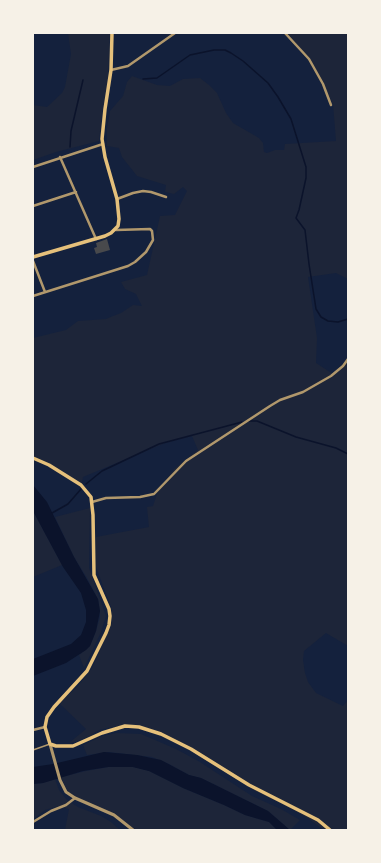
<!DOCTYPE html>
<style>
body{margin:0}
#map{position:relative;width:381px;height:863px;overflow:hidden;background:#14213d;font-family:"DejaVu Sans",sans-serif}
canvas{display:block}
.frame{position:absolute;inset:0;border:34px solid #f6f1e7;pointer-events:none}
</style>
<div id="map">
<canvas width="381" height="863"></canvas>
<div class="frame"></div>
</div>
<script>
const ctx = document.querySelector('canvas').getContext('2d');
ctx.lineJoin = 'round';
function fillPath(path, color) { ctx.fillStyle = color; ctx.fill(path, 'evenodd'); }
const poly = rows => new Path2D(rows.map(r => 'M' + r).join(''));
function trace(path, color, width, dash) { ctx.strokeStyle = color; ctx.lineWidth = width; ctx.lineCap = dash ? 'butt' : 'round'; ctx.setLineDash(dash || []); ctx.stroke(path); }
fillPath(poly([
 [68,33,110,33,108,81,101,121,99,141,56,152,33,160,33,105,47,107,62,93,65,87,71,54],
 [287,33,348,33,348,279,336,273,308,277,317,338,316,363,333,374,340,369,348,359,348,646,326,633,304,651,303,660,305,673,308,682,316,693,343,706,348,700,348,830,324,830,309,819,283,804,255,791,233,774,198,752,149,728,133,726,118,726,99,730,88,737,75,742,69,743,86,729,59,703,78,686,92,668,107,635,112,622,112,615,111,607,96,567,96,537,149,527,147,507,153,506,158,491,174,469,198,450,192,436,165,443,83,477,82,483,33,456,33,338,66,330,78,321,106,319,113,316,121,313,133,305,142,306,136,294,125,289,121,282,147,275,160,216,175,215,187,191,183,187,174,194,165,192,166,185,137,176,122,157,119,148,107,146,107,128,110,111,123,96,127,82,132,76,157,85,170,86,183,79,200,78,209,85,217,93,226,113,233,123,259,138,263,143,264,152,267,153,275,150,284,150,285,144,336,141,333,104,306,56],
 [90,508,89,568,106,616,101,632,84,668,79,655,90,646,96,631,100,617,99,606,98,599,87,578,74,557,55,517],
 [33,511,62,565,33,577],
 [117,733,141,734,176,749,200,762,252,796,281,809,300,820,290,830,268,811,201,778,189,775,169,764,152,757,109,752,87,755,83,745,102,736],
 [121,766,133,767,149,771,183,788,224,805,245,815,269,822,277,830,130,830,116,817,81,801,69,793,65,787,61,777,86,771,108,767],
 [55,779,59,790,67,800,78,807,101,816,111,822,120,830,65,830,69,809,59,806,45,810,33,819,33,784,43,783]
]), '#1d2539');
fillPath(poly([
 [33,485,47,502,74,557,98,599,100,611,96,631,90,646,86,650,66,663,33,676,33,659,71,644,81,635,86,622,86,610,81,593,63,567,33,511],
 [104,752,137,755,161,760,189,775,201,778,268,811,290,830,277,830,269,822,245,815,224,805,183,788,149,771,133,767,108,767,83,771,43,783,33,784,33,767,53,764]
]), '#0b132b');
trace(poly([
 [143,79,157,78,190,55,214,50,225,50,231,53,243,61,268,83,278,97,291,119,306,167,306,178,299,210,296,218,305,230,309,264,316,309,321,317,328,321,338,322,348,319],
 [70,147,71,131,83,80],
 [248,421,257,421,296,437,336,448,348,454],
 [86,484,102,471,159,444,242,422],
 [52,513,68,504,81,489]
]), '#0b132b', 1.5);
fillPath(poly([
 [107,239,110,250,96,254,94,248,97,247,96,243]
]), '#48494c');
trace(poly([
 [33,750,50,744]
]), '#b1986c', 1.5);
trace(poly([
 [285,33,309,59,323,84,331,105],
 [111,70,128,66,175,33],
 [60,157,96,239],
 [33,167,103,144],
 [117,199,133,193,143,191,151,192,166,197],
 [33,206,76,192],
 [33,261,45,292],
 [33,296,128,266,135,262,146,252,153,240,152,231,150,229,116,230],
 [92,502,106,498,140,497,154,494,186,461,270,406,280,400,303,392,331,376,343,366,348,359],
 [33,730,45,727],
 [33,822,51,811,66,805,75,798]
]), '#b1986c', 2.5);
trace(poly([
 [50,744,60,780,66,792,75,798,114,815,133,830]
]), '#b1986c', 3);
trace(poly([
 [33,257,105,236,111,233,118,226,119,219,117,199,105,157,102,139,105,109,111,70,112,33],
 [33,458,49,465,81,485,91,497,93,515,94,575,109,609,110,616,109,625,106,633,87,671,54,707,47,717,45,727,50,744,56,746,73,746,102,733,125,726,139,727,161,734,191,749,249,785,318,820,330,830]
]), '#e5c07b', 3.5);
</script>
